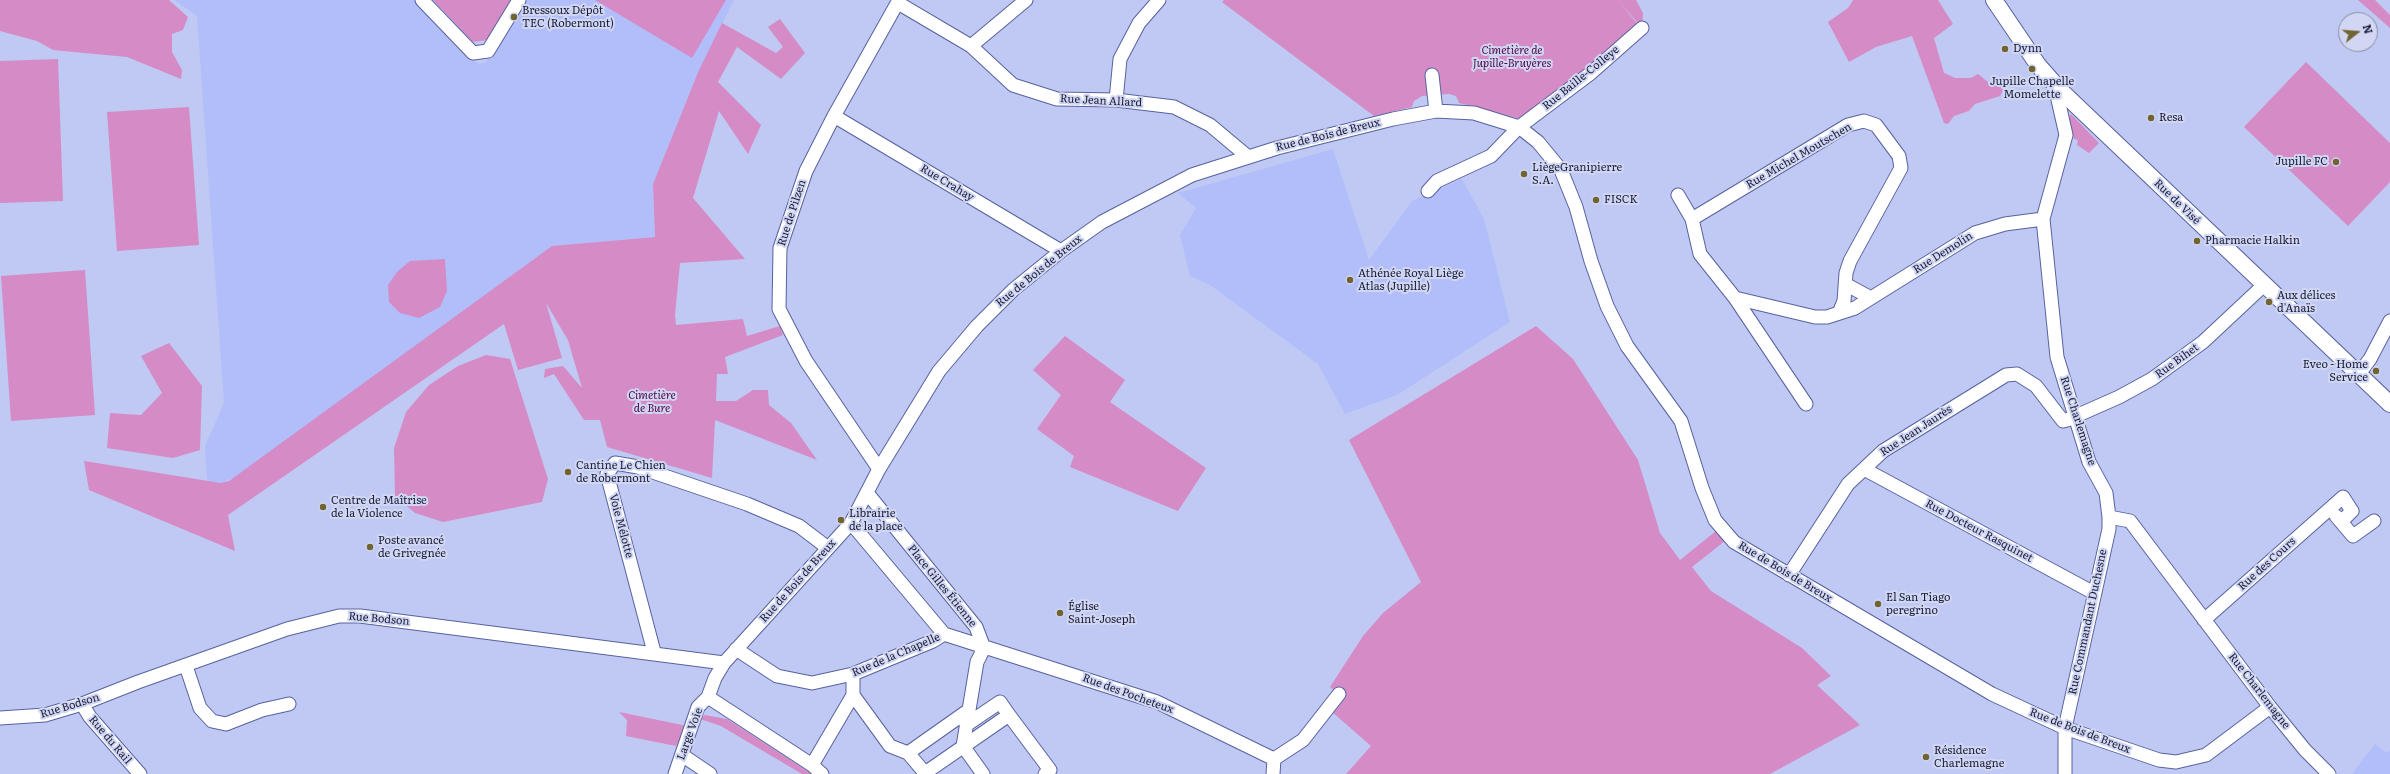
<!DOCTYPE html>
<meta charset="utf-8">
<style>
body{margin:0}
#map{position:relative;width:2390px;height:774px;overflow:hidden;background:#c0c9f3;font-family:Literata,serif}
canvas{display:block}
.north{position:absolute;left:2338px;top:12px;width:40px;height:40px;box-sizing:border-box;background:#d1d7f3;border:1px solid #878ca7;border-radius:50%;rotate:73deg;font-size:11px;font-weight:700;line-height:16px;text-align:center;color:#181c36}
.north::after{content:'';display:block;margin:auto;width:14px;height:18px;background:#716431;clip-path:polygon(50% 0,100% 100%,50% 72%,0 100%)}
</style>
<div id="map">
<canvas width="2390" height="774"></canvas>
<div class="north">N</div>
</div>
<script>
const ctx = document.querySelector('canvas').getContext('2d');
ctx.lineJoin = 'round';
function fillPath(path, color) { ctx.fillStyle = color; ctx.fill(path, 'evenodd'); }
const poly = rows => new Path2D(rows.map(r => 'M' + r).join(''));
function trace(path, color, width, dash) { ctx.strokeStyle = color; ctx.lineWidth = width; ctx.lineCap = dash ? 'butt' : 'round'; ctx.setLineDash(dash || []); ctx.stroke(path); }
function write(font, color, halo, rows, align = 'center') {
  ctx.font = font + ' Literata,serif'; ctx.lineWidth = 4; ctx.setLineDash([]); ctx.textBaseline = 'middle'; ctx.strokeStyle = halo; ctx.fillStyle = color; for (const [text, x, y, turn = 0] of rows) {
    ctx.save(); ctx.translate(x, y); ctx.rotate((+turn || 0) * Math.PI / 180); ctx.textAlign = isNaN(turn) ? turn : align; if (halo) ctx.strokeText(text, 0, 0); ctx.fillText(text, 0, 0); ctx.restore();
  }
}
fillPath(poly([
 [174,0,418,0,478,64,486,62,525,0,734,0,699,70,653,184,655,237,552,246,241,475,221,483,207,480,205,446,224,403,197,16],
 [1333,149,1369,260,1412,201,1462,179,1484,219,1510,322,1397,395,1345,414,1318,364,1210,285,1190,276,1180,235,1196,208,1178,193],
 [2375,744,2387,753,2390,749,2390,774,2352,774]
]), '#b1befa');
fillPath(poly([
 [0,0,169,0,188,17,183,30,172,34,172,52,182,70,181,79,127,57,53,50,37,41,0,31],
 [433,0,512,0,488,40,473,42],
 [595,0,726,0,692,58],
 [1224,0,1618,0,1639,26,1612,49,1521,119,1459,103,1456,96,1449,94,1422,96,1414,101,1412,107,1374,116,1222,2],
 [1618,0,1636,0,1643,13,1642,28],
 [1853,0,1938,0,1953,24,1934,38,1944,73,1955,78,1971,78,1978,74,1989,83,1999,81,2004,88,2000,96,1975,104,1969,111,1954,116,1948,124,1944,123,1912,36,1876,47,1849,62,1828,22,1848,8],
 [2358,0,2375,0,2390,15,2390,28],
 [780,19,805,53,781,79,737,47,718,82,761,125,748,154,719,111,693,198,745,259,680,263,675,315,676,325,743,319,747,336,780,326,783,335,725,357,728,374,717,374,716,401,736,401,753,390,768,390,769,405,791,423,817,460,715,420,712,478,607,447,600,420,584,420,554,374,544,378,545,369,563,366,582,388,568,340,546,303,562,358,518,370,504,324,228,515,235,551,89,490,84,461,221,483,229,481,552,246,655,237,653,184,699,70,722,23,776,53,783,47,768,27],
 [58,59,63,201,0,203,0,61],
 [2306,62,2390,143,2390,182,2348,226,2244,127],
 [189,107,199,245,117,251,107,112],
 [2071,114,2099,143,2089,153,2077,145,2078,140,2074,139,2069,117],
 [445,259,447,291,440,307,419,318,400,313,389,302,388,285,397,272,410,261],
 [85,270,95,415,11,421,1,276],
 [1536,326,1573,359,1638,460,1660,533,1680,560,1716,531,1725,541,1692,567,1711,591,1802,648,1831,676,1817,685,1860,725,1770,774,1346,774,1371,746,1331,711,1343,698,1330,687,1363,636,1383,613,1421,582,1349,440],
 [1065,336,1125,380,1110,402,1206,468,1178,511,1070,467,1074,456,1037,429,1061,395,1033,370],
 [169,343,202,386,200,450,173,458,107,448,110,413,141,415,162,393,141,356],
 [486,355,510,359,548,479,542,502,443,522,415,513,395,496,394,448,406,412,429,385,458,366],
 [619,712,687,726,676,746,626,736,627,720],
 [705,715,727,719,812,774,802,774,721,726,700,719]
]), '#d58bc5');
const minor = poly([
 [422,0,473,53,488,51,519,0],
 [898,3,971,46,1013,85,1057,99,1116,100,1174,107,1210,125,1247,156],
 [971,46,1026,0],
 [1432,75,1436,111],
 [2054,82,2066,135,2043,219,2057,357,2089,462,2106,493,2109,517,2109,529,2065,728,2065,774],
 [1116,100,1120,59,1139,23,1159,0],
 [834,116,1061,251],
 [1428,191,1437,181,1491,156,1519,127,1591,73,1642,28],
 [1678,195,1692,219,1700,254,1735,298,1806,404],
 [1692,219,1848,125,1864,121,1876,125,1899,156,1901,168,1850,261,1846,273,1844,301,1839,313],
 [1847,285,1871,298],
 [1735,298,1815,317,1827,317,1855,308,1975,233,2005,224,2043,219],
 [2358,375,2370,359,2390,321],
 [879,469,806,361,779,309,780,248,806,171,834,116,899,0],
 [1864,469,2094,593],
 [868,494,976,627,984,648],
 [2336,516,2353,536,2374,521],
 [2109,517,2130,521,2270,707,2305,750,2329,774],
 [851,523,944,634,1157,702,1274,759,1273,774],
 [1789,575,1848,484,1883,451,2006,375,2017,374,2036,386,2063,421,2067,420,2119,397,2152,379,2203,342,2264,285],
 [2204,620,2343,497,2352,511,2341,522],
 [736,649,777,676,812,683,853,674,933,641,944,634],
 [654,652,607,474,615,463,638,467,747,504,799,526,828,548],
 [186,666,200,708,212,721,226,724,262,710,289,704],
 [853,695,890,746,908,753,925,773,1009,715,1000,702,966,725],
 [708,697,715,678,724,663,851,523,879,469,939,371,977,326,1013,290,1061,251,1102,222,1192,175,1277,148,1393,119,1436,111,1474,113,1519,127,1538,142,1561,170,1576,207,1591,261,1607,306,1627,346,1681,421,1702,488,1715,520,1734,542,1992,694,2065,728,2159,760,2176,762,2206,755,2270,707],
 [708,697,812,765,822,774],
 [82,704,90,717,140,774],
 [1009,715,1050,770,1045,774],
 [0,718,45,715,82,704,138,682,287,629,339,616,360,616,724,663],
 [908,753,969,710],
 [682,755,710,774],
 [1274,759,1303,740,1339,694],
 [812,765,853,695,853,674],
 [675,774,698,707,708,697],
 [983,774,963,746,977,662,984,648]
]);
const major = poly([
 [1994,0,2038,65,2060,90,2390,404]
]);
trace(minor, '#57629f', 15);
trace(major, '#57629f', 18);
trace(minor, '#fff', 13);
trace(major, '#fff', 16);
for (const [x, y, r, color] of [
 [514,17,4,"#716431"],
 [2005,49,4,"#716431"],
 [2032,69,4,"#716431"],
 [2151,118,4,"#716431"],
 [2336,162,4,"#716431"],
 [1524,174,4,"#716431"],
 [1596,200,4,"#716431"],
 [2197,241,4,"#716431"],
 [1350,280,4,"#716431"],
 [2269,302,4,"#716431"],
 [2376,371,4,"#716431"],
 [568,472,4,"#716431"],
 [323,507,4,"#716431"],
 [841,520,4,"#716431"],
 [370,547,4,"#716431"],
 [1878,604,4,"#716431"],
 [1060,613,4,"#716431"],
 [1926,757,4,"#716431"]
]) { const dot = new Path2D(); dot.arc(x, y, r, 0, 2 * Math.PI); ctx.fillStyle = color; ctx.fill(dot); trace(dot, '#d1d7f3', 1.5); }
write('11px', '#181c36', '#d1d7f3', [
 ["Bressoux Dépôt",522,11],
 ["TEC (Robermont)",522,24],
 ["Dynn",2013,49],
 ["Jupille Chapelle",2032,82,"center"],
 ["Momelette",2032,95,"center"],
 ["Resa",2159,118],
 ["Jupille FC",2328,162,"right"],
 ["LiègeGranipierre",1532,168],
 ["S.A.",1532,181],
 ["FISCK",1604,200],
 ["Pharmacie Halkin",2205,241],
 ["Athénée Royal Liège",1358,274],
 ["Atlas (Jupille)",1358,287],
 ["Aux délices",2277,296],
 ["d'Anaïs",2277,309],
 ["Eveo - Home",2368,365,"right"],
 ["Service",2368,378,"right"],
 ["Cantine Le Chien",576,466],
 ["de Robermont",576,479],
 ["Centre de Maîtrise",331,501],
 ["de la Violence",331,514],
 ["Librairie",849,514],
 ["de la place",849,527],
 ["Poste avancé",378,541],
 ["de Grivegnée",378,554],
 ["El San Tiago",1886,598],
 ["peregrino",1886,611],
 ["Église",1068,607],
 ["Saint-Joseph",1068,620],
 ["Résidence",1934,751],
 ["Charlemagne",1934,764]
], 'left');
write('italic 11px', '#4f0545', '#d1d7f3', [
 ["Cimetière de",1512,51],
 ["Jupille-Bruyères",1512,64],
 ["Cimetière",652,396],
 ["de Bure",652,409]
]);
write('11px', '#181c36', '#d1d7f3', [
 ["Rue Baille-Colleye",1581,78,-39],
 ["Rue Jean Allard",1101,101,3],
 ["Rue de Bois de Breux",1328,135,-14],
 ["Rue Michel Moutschen",1799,156,-30],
 ["Rue Crahay",947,183,31],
 ["Rue de Visé",2177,202,44],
 ["Rue de Pilzen",792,213,-72],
 ["Rue Demolin",1943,253,-32],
 ["Rue de Bois de Breux",1039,271,-39],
 ["Rue Bihet",2177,361,-36],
 ["Rue Charlemagne",2078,421,72],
 ["Rue Jean Jaurès",1916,431,-33],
 ["Voie Mélotte",621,526,75],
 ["Rue Docteur Rasquinet",1979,531,28],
 ["Rue des Cours",2267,564,-42],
 ["Rue de Bois de Breux",1785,572,31],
 ["Rue de Bois de Breux",798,581,-48],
 ["Place Gilles Étienne",942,586,51],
 ["Rue Bodson",379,619,5],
 ["Rue Commandant Duchesne",2088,622,-78],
 ["Rue de la Chapelle",896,655,-23],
 ["Rue Charlemagne",2259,691,52],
 ["Rue des Pocheteux",1128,694,20],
 ["Rue Bodson",70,706,-17],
 ["Rue de Bois de Breux",2080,731,21],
 ["Large Voie",690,734,-70],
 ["Rue du Rail",110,740,50]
]);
</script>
